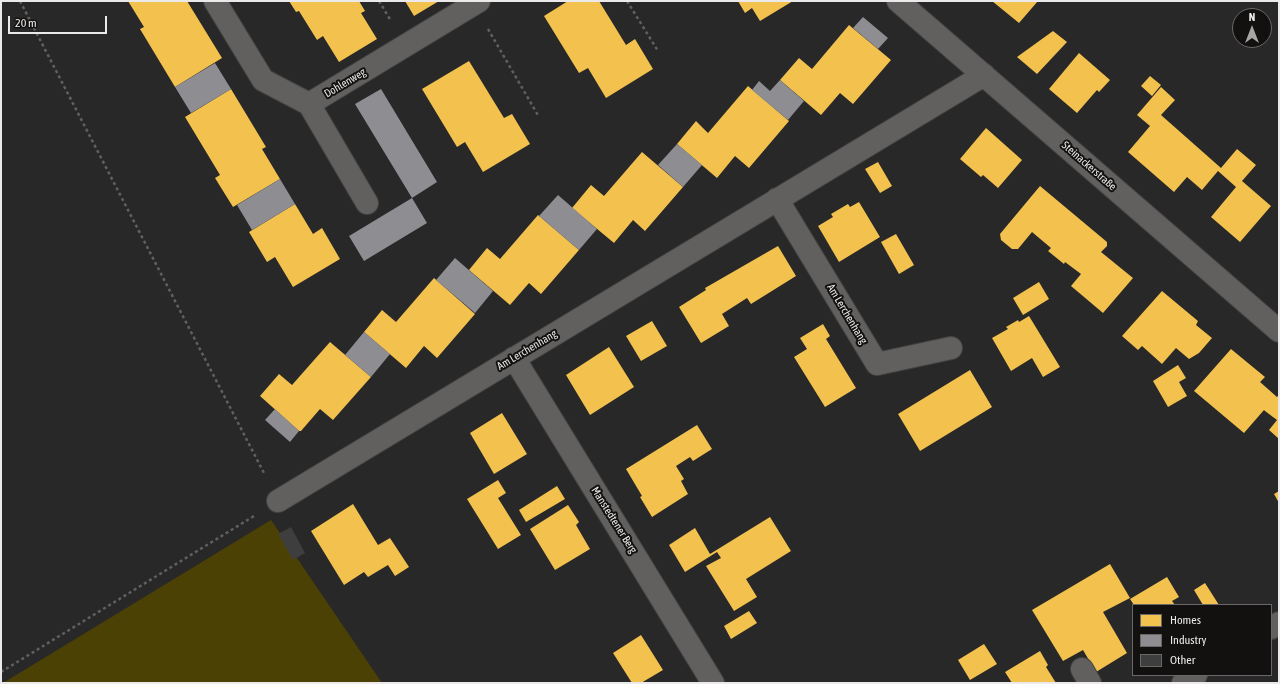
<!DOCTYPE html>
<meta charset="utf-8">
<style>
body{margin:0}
#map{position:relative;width:1280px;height:684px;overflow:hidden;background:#292828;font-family:"Asap Condensed",sans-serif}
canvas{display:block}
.frame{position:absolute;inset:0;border:2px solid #ebe9e9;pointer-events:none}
.legend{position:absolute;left:1132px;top:604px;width:140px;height:72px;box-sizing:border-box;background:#121110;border:1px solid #696767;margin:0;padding:5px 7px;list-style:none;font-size:12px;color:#ebe9e9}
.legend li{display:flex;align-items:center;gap:8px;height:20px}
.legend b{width:20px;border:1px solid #696767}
.north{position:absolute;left:1232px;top:8px;width:40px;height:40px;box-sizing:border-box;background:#121110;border:1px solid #696767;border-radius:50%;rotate:0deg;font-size:11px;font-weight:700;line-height:16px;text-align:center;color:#ebe9e9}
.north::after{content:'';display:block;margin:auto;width:14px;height:18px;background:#a7a5a5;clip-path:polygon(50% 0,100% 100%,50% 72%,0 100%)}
.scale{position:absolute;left:8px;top:16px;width:99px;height:18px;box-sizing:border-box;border:2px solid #ebe9e9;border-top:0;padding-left:5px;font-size:12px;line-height:14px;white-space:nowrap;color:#ebe9e9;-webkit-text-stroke:3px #121110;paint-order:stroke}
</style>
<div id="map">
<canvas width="1280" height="684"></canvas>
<div class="frame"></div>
<ul class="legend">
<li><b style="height:11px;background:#f2c14e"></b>Homes</li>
<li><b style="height:11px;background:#8d8d92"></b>Industry</li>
<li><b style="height:11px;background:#3f3e3e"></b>Other</li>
</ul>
<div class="north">N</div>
<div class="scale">20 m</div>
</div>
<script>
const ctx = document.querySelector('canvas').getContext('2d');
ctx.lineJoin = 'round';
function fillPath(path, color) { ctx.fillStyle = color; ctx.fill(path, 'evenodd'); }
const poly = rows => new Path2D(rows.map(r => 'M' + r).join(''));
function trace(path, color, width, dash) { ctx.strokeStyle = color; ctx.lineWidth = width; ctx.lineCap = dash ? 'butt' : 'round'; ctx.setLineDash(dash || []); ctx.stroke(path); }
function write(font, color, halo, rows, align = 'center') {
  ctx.font = font + ' "Asap Condensed",sans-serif'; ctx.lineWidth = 4; ctx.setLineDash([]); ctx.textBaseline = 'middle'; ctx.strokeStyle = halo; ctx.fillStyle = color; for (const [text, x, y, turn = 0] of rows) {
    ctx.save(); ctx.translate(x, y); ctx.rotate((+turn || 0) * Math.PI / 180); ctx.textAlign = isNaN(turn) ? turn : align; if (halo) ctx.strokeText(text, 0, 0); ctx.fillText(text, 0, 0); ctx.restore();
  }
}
fillPath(poly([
 [271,520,382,683,3,683]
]), '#4c4105');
fillPath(poly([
 [128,1,187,1,222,58,175,87,140,29,144,27],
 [289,1,359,1,365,11,361,13,377,39,339,62,323,36,317,40,299,11,296,12],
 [405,1,439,1,414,16],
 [568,1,599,1,626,45,635,39,653,69,606,98,588,68,579,73,544,16],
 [738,1,793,1,760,21,752,8,745,13],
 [992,1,1038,1,1019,23],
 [849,25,891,60,853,104,840,93,821,115,780,80,799,58,812,69],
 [1053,31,1067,42,1037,74,1017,57],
 [1079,53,1110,80,1099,92,1097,90,1077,113,1049,89],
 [469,61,504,118,512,114,530,144,483,172,465,142,457,147,422,89],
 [1150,76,1161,85,1152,96,1141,86],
 [748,86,789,121,749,168,735,156,717,178,677,144,696,121,708,133],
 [1161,87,1175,100,1161,115,1221,168,1237,149,1256,165,1242,181,1271,206,1240,242,1211,217,1236,187,1218,171,1202,190,1187,177,1174,192,1128,152,1150,126,1137,115],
 [231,89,266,147,262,149,280,179,233,207,215,178,220,175,185,117],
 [986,128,1022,160,998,188,983,175,981,177,960,159],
 [642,152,683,187,645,231,633,220,614,243,572,208,591,185,604,196],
 [878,162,892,186,880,193,865,169],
 [1040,186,1107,242,1107,246,1101,252,1133,278,1103,313,1071,286,1081,274,1065,262,1064,264,1048,251,1051,248,1032,232,1018,249,1012,249,1001,240,1000,234],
 [859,202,880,237,839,262,818,226,833,217,831,214,848,204,850,207],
 [295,204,313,234,322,228,340,259,293,287,275,257,267,262,249,232],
 [538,215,579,250,541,294,529,283,510,305,469,270,487,248,500,259],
 [896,234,914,265,899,274,881,242],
 [778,246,796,276,751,304,747,298,722,314,729,326,701,343,679,307,706,290,705,288],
 [434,278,475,314,437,358,424,346,406,368,364,332,382,310,396,322],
 [1039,282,1049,299,1023,315,1013,298],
 [1162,291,1198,321,1196,325,1212,338,1199,353,1189,359,1176,348,1162,364,1142,346,1138,350,1122,336],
 [1029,316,1060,367,1043,377,1032,358,1011,371,992,338,1008,329,1006,327,1018,320,1019,322],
 [652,321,667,346,641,361,626,336],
 [823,324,830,336,826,339,856,388,825,407,794,357,807,349,800,338],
 [330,342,371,377,333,420,320,409,301,431,299,431,260,396,279,374,292,385],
 [609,347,634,387,590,415,566,375],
 [1231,349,1265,377,1260,382,1277,397,1279,395,1279,439,1269,430,1277,420,1265,411,1264,410,1244,433,1194,391],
 [1178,365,1186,378,1179,382,1187,396,1168,407,1153,381],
 [970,370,992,407,920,451,898,414],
 [502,413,527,454,494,474,470,433],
 [697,425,712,449,693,461,690,457,676,466,684,479,681,481,688,494,652,517,640,497,642,496,626,469],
 [498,480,506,493,498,498,521,535,498,549,467,499],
 [557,486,565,499,526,522,519,510],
 [1279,491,1279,503,1274,494],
 [353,504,378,545,390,538,409,567,395,576,388,565,368,577,364,572,344,585,311,531],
 [568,505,579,522,576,525,590,549,555,570,530,529],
 [770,517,791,551,746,579,757,597,734,611,706,566,721,558,717,552,685,572,669,545,695,528,710,554],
 [1110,564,1130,598,1103,612,1127,653,1096,672,1083,650,1063,661,1032,610],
 [1167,577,1179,597,1172,601,1175,605,1134,605,1130,599],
 [1205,583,1219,605,1203,605,1194,590],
 [749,611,757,623,731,639,724,626],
 [641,635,663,670,641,683,632,683,613,653],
 [984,644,997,664,970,680,958,660],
 [1040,651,1048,665,1046,667,1056,683,1012,683,1005,672]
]), '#f2c14e');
fillPath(poly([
 [863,17,888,38,878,49,853,28],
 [215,63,231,89,191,113,175,87],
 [780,80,804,101,788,120,752,90,759,81,770,91],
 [381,89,437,182,412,198,427,223,364,261,349,236,412,198,355,104],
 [677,144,702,165,683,187,658,165],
 [280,179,295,204,252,230,237,205],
 [558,195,597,229,579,250,539,216],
 [455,258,493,291,475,313,436,280],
 [364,332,390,354,371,377,345,355],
 [275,409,299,431,290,442,265,420]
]), '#8d8d92');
fillPath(poly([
 [291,527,305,553,293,560,278,534]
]), '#3f3e3e');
const minor = poly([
 [215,1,263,80,309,104],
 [898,1,1279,331],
 [777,199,877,364,951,348],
 [367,203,309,104,479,1],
 [514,358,713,683],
 [278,501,984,75],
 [1271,628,1279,623],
 [1082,669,1090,683],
 [1183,683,1196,675]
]);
trace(minor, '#454444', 24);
trace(poly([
 [20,1,265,475],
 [379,1,391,21],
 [627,1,658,51],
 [488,29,539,117],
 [1,672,254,516]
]), '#616060', 2.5, [3, 3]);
trace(minor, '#61605f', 22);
write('11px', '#ebe9e9', '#121110', [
 ["Dohlenweg",345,83,-31],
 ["Steinackerstraße",1089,166,41],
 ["Am Lerchenhang",847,314,59],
 ["Am Lerchenhang",527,350,-31],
 ["Manstedtener Berg",614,520,58]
]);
</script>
